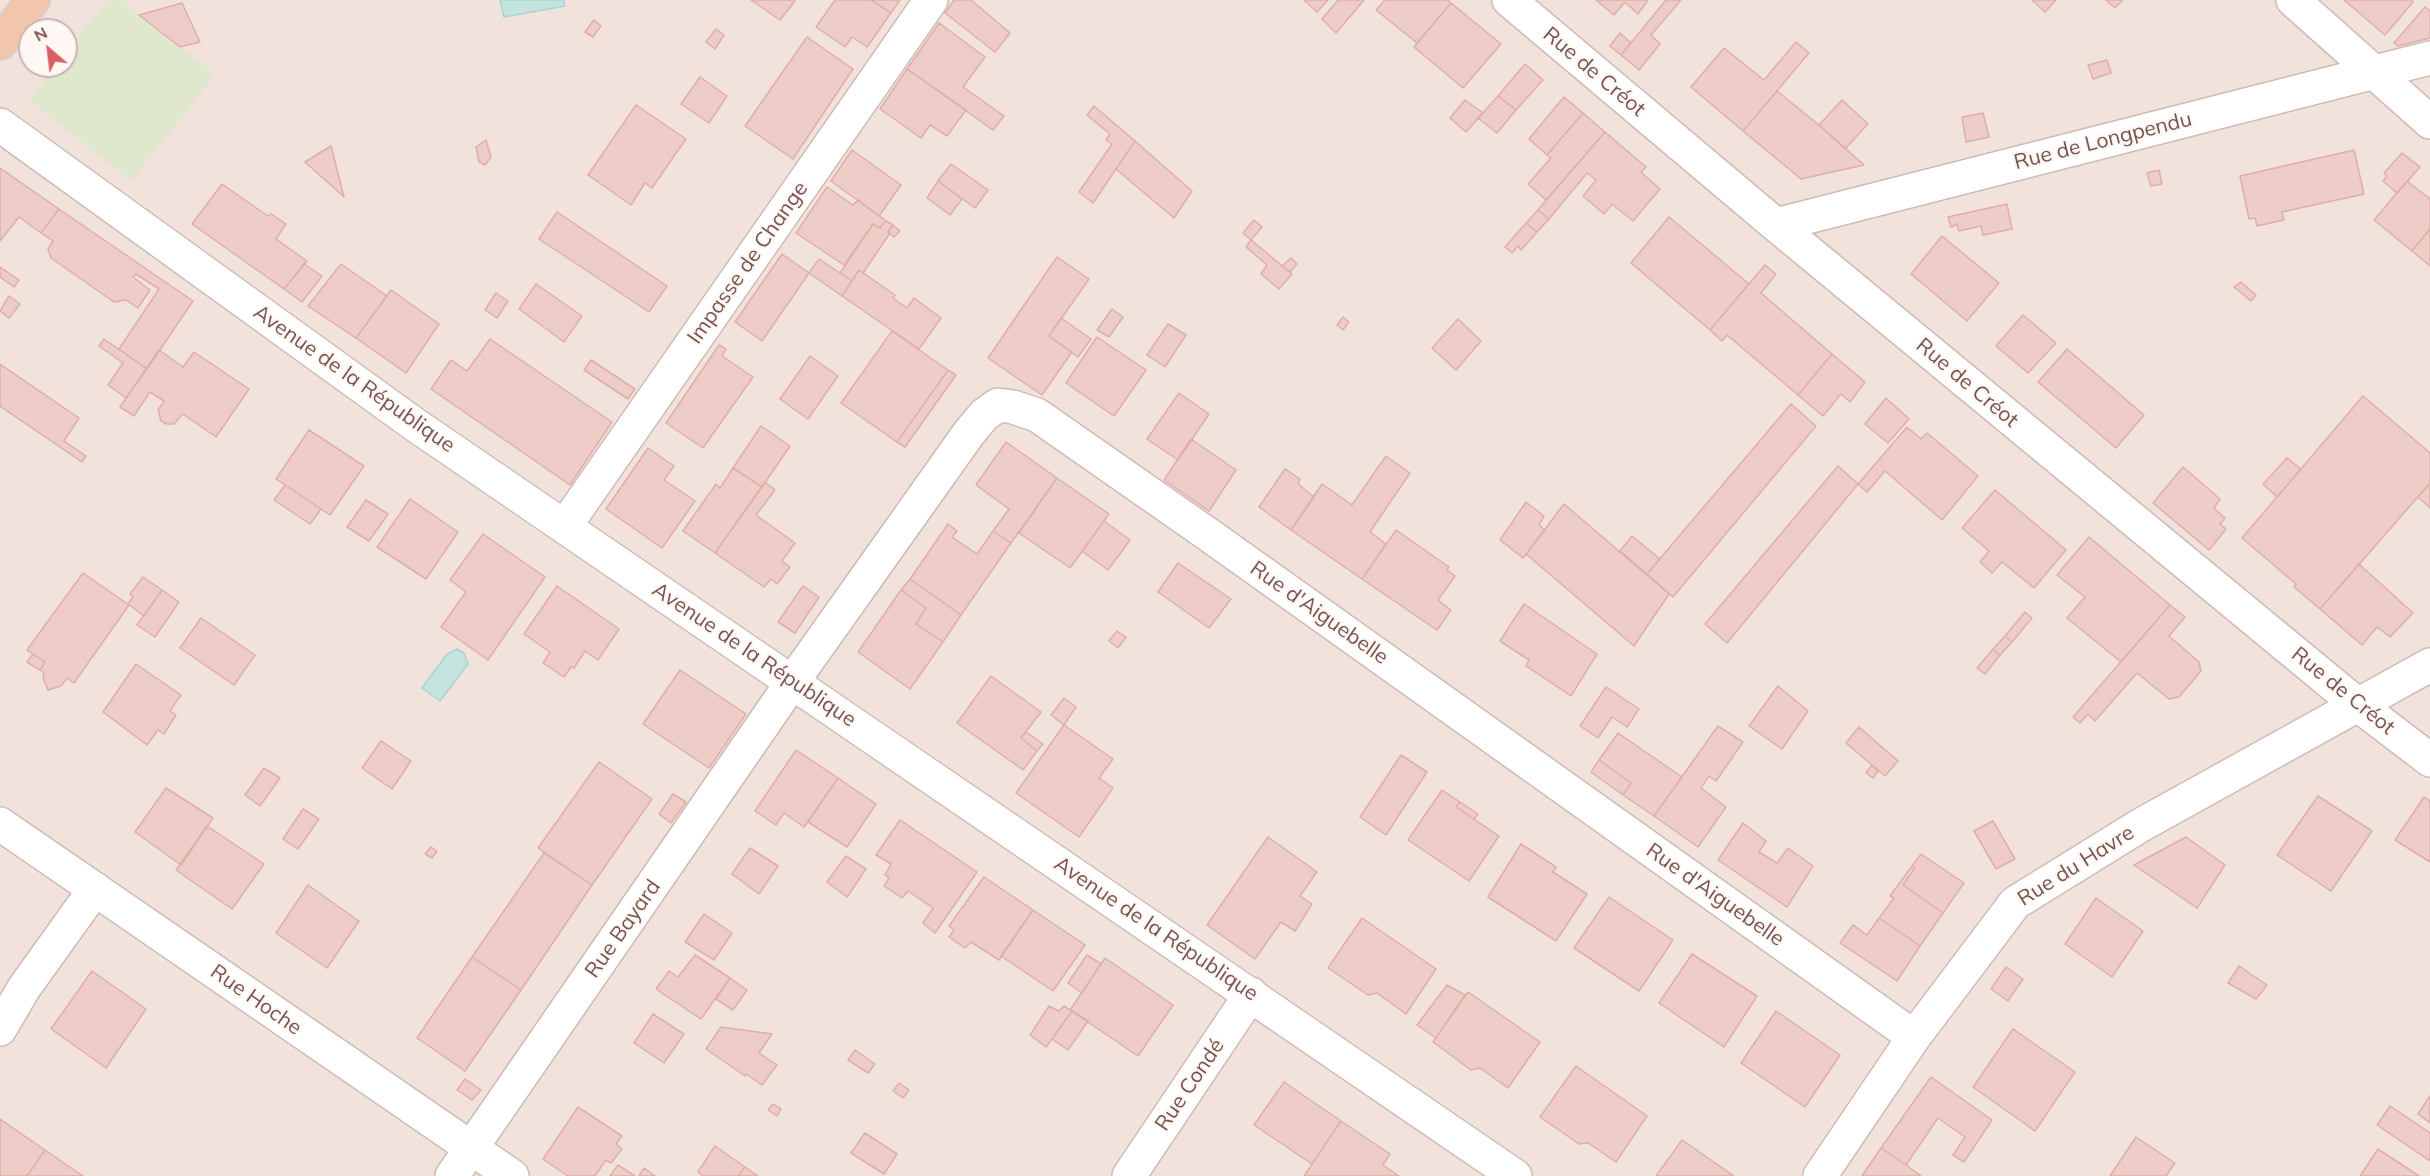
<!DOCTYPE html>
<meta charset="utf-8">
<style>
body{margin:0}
#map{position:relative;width:2430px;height:1176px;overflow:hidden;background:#fbf2ed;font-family:Mulish,sans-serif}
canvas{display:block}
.north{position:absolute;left:18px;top:18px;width:60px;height:60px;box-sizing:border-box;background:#fef7f3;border:2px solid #c7b6b2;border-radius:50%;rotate:332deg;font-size:16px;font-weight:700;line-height:24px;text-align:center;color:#755451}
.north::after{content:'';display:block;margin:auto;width:21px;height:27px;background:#d76067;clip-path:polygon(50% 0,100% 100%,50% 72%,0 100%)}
</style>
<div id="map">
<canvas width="2430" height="1176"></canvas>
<div class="north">N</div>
</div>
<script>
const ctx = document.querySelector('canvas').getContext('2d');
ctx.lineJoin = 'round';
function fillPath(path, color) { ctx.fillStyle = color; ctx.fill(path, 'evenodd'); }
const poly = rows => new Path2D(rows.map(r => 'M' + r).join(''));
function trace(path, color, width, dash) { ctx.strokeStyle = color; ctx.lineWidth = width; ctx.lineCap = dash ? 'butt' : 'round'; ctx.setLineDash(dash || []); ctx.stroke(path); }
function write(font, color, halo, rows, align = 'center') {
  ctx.font = font + ' Mulish,sans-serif'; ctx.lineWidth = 4.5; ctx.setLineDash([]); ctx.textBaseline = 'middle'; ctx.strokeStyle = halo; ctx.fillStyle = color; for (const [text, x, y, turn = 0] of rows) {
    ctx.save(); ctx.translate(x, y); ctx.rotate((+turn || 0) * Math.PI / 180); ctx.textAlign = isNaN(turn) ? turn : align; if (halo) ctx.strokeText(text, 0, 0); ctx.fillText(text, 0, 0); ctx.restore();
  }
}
fillPath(poly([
 [0,0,2430,0,2430,1176,0,1176],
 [30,30,66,30,66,66,30,66]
]), '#f2e2dc');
fillPath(poly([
 [108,0,121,0,215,75,131,181,29,100,56,66,66,66,66,53]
]), '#dfe8cc');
const water = poly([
 [500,0,564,0,565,6,504,17,500,0],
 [457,649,464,653,468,664,440,701,422,688,447,654,457,649]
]);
fillPath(water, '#c3e4df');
trace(water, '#aad4cf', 1.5);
const building = poly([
 [751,0,794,0,795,1,780,20,751,0],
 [835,0,871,0,891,13,867,47,852,37,845,47,816,27,835,0],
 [871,0,900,0,891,13,871,0],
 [954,0,971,0,1010,33,995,52,945,13,954,0],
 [1304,0,1328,0,1317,12,1304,0],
 [1338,0,1364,0,1336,33,1322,19,1338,0],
 [1385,0,1448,0,1451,3,1417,43,1376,10,1385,0],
 [1596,0,1648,0,1638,14,1625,2,1614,15,1596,0],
 [1666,0,1681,0,1651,35,1660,44,1639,70,1621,55,1666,0],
 [2032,0,2056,0,2045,12,2032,0],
 [2106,0,2123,0,2115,8,2106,0],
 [2344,0,2411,0,2413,2,2385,35,2344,0],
 [182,3,200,42,180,47,139,15,182,3],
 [1451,3,1501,44,1463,88,1414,47,1451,3],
 [2425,7,2430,11,2430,38,2398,46,2394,43,2425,7],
 [594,20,601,26,593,37,585,32,594,20],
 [939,23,985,57,963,87,1004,116,993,130,907,69,939,23],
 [716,29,724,35,715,49,706,42,716,29],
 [1620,33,1631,43,1621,55,1610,46,1620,33],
 [807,37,853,69,793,159,745,126,807,37],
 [1796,42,1809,53,1743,131,1691,87,1724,48,1764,80,1796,42],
 [2107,60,2111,73,2093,79,2088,65,2107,60],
 [1525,64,1543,80,1516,110,1498,96,1525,64],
 [907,69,966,110,947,136,930,125,921,138,880,109,907,69],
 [700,77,727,96,709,123,681,104,700,77],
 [1777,91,1819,125,1864,165,1801,179,1743,131,1777,91],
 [1498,96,1516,110,1497,133,1478,118,1498,96],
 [1564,97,1583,113,1547,155,1529,139,1564,97],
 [1465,100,1483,113,1466,132,1450,118,1465,100],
 [1842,100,1868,124,1845,149,1819,125,1842,100],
 [636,105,686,139,652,188,645,183,631,205,588,175,636,105],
 [1094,106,1135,141,1093,203,1079,192,1112,144,1106,140,1110,134,1087,115,1094,106],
 [1583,113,1605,132,1546,200,1528,184,1551,158,1547,155,1583,113],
 [1983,113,1989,137,1966,142,1962,117,1983,113],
 [1605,132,1646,167,1641,172,1660,189,1633,221,1612,204,1604,214,1583,196,1596,180,1587,173,1549,219,1538,210,1605,132],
 [486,140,491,157,485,165,479,162,476,147,486,140],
 [1135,141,1192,191,1174,218,1116,169,1135,141],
 [331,146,344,197,305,162,331,146],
 [852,150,901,185,879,216,831,181,852,150],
 [2354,150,2364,194,2282,212,2284,220,2257,226,2255,218,2249,219,2240,176,2354,150],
 [2402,153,2420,167,2397,193,2383,181,2387,176,2384,173,2402,153],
 [951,164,988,190,975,208,938,181,951,164],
 [0,168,59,209,41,233,19,217,0,241,0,168],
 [2159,170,2162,184,2151,186,2147,173,2159,170],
 [938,181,962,199,950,215,927,198,938,181],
 [2407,181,2430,199,2430,229,2412,251,2374,220,2407,181],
 [222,184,268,216,271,214,286,224,276,239,307,261,284,289,192,224,222,184],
 [827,187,853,205,858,200,886,221,880,228,873,224,844,265,796,233,827,187],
 [2007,204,2012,229,1983,235,1981,226,1959,231,1957,224,1951,227,1948,217,2007,204],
 [59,209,193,301,147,369,119,349,159,289,136,274,133,277,150,290,138,308,126,300,114,302,51,258,48,249,53,241,41,233,59,209],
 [1538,210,1549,219,1537,232,1526,223,1538,210],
 [557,212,667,286,649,312,539,239,557,212],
 [1669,217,1749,284,1710,330,1631,263,1669,217],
 [1254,220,1262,227,1251,240,1243,233,1254,220],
 [886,221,893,225,888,232,890,233,863,273,859,270,852,281,840,273,873,224,880,228,886,221],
 [1526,223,1537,232,1521,250,1518,246,1512,253,1505,247,1526,223],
 [893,225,900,231,894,237,888,232,893,225],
 [2430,229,2430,266,2412,251,2430,229],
 [1942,236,1999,283,1967,321,1911,274,1942,236],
 [1251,240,1292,274,1279,289,1261,274,1267,265,1246,247,1251,240],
 [782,254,809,273,762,341,735,322,782,254],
 [1057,257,1089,279,1049,336,1072,352,1042,395,988,358,1057,257],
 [1291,258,1297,264,1290,272,1282,266,1291,258],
 [819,259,852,281,842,296,809,273,819,259],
 [304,264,322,276,302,302,284,289,304,264],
 [341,264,387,296,356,338,308,306,341,264],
 [1765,265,1776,274,1761,293,1832,354,1798,395,1727,335,1722,341,1710,330,1765,265],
 [0,267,19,280,14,287,0,277,0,267],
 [859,270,895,295,893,298,907,308,914,298,941,318,919,349,842,296,859,270],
 [2241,282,2256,295,2251,301,2234,287,2241,282],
 [536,284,582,316,564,342,519,309,536,284],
 [391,290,439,324,406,373,356,338,391,290],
 [496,293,508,301,497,318,485,310,496,293],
 [9,296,20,304,9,318,0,311,9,296],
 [1112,309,1123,317,1109,337,1097,330,1112,309],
 [2023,315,2056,343,2028,373,1996,346,2023,315],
 [1343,317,1349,322,1343,330,1337,325,1343,317],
 [1061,318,1091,339,1078,357,1049,336,1061,318],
 [1458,319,1481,341,1456,370,1432,348,1458,319],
 [1168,324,1186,335,1165,367,1147,355,1168,324],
 [892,331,948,370,897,442,841,403,892,331],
 [1097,337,1146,370,1114,416,1066,383,1097,337],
 [104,339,147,369,126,398,108,385,123,363,99,346,104,339],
 [490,339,612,422,570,485,431,389,451,360,467,371,490,339],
 [719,345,726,349,722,356,753,377,703,448,666,423,719,345],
 [2067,349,2144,415,2116,448,2038,382,2067,349],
 [159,350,183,367,194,352,249,389,216,437,183,414,174,424,167,424,161,421,158,410,164,401,150,392,134,416,120,407,159,350],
 [1832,354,1865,382,1850,402,1841,394,1823,416,1798,395,1832,354],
 [810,356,838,376,808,419,780,399,810,356],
 [591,360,635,389,628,399,584,370,591,360],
 [0,364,79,418,64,441,86,456,82,462,0,406,0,364],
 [948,370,956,375,905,447,897,442,948,370],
 [1179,393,1209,414,1178,460,1147,439,1179,393],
 [2363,396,2430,453,2430,483,2320,609,2294,587,2296,584,2242,538,2363,396],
 [1886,398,1909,419,1888,443,1865,424,1886,398],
 [1791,404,1816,426,1673,597,1647,574,1791,404],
 [761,426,790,446,762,487,733,468,761,426],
 [1907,427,1921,439,1927,433,1978,476,1942,520,1885,471,1867,492,1858,484,1907,427],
 [309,430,364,466,330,515,276,479,309,430],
 [1191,439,1236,470,1209,511,1164,480,1191,439],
 [1006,442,1057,478,1011,543,993,531,1009,509,976,485,1006,442],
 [648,448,674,466,664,480,695,501,662,548,606,509,648,448],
 [1386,456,1410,473,1370,532,1386,544,1362,579,1291,530,1322,484,1352,505,1386,456],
 [2287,458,2301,469,2277,497,2263,484,2287,458],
 [1838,466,1858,484,1727,643,1705,624,1838,466],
 [2183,467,2220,499,2214,508,2225,518,2220,524,2226,529,2209,550,2153,503,2183,467],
 [733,468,762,487,715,553,683,531,716,484,720,488,733,468],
 [1285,469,1300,479,1298,484,1314,497,1291,530,1259,507,1285,469],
 [1057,478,1109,514,1070,568,1019,533,1057,478],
 [765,482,775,490,756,515,795,543,782,561,790,567,777,584,771,579,764,587,715,553,765,482],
 [2430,483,2430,508,2418,497,2430,483],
 [285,485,321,509,310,524,274,500,285,485],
 [1995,490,2066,550,2034,588,2002,562,1992,573,1980,562,1989,551,1962,528,1995,490],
 [410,499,458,532,426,579,377,547,410,499],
 [366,500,388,514,369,541,347,527,366,500],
 [1526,502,1544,516,1539,525,1545,530,1523,558,1500,540,1526,502],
 [1564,504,1669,594,1634,646,1526,554,1564,504],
 [1104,521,1130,540,1108,570,1082,551,1104,521],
 [948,524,957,531,952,537,977,554,993,531,1011,543,961,615,910,579,948,524],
 [1396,530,1449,567,1447,570,1455,576,1438,600,1451,610,1437,630,1362,579,1396,530],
 [483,534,545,577,488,660,441,627,466,592,450,580,483,534],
 [1632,536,1660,559,1647,574,1620,551,1632,536],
 [2089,537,2170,605,2121,662,2067,618,2085,597,2057,575,2089,537],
 [1178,563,1231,599,1209,628,1158,592,1178,563],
 [2359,564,2413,613,2390,637,2377,627,2362,645,2320,609,2359,564],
 [83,573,129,605,74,683,67,678,61,686,48,690,43,678,44,673,40,670,45,662,27,650,83,573],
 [143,577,162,590,144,616,128,604,133,597,130,594,143,577],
 [910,579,961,615,943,642,916,624,926,608,901,590,910,579],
 [557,586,619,629,598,660,585,651,574,668,571,667,564,677,543,663,550,652,524,634,557,586],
 [803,586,819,597,795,633,778,622,803,586],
 [162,590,179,602,155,637,137,625,162,590],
 [901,590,926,608,916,624,943,642,910,689,858,652,901,590],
 [1524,604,1597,654,1571,696,1526,666,1529,660,1500,641,1524,604],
 [2170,605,2185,617,2169,636,2199,662,2201,671,2179,697,2169,699,2137,673,2095,721,2088,714,2080,723,2073,717,2170,605],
 [2025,612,2032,618,2012,642,2005,636,2025,612],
 [201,618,255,655,234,685,180,648,201,618],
 [1117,631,1126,637,1118,648,1109,641,1117,631],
 [2005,636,2012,642,2000,655,1993,649,2005,636],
 [1993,649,2000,655,1985,674,1977,668,1993,649],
 [33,654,45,662,40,670,27,662,33,654],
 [136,664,181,695,170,711,176,715,164,734,158,730,147,745,103,712,136,664],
 [680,670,746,714,709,768,643,724,680,670],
 [991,676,1041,712,1021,738,1037,751,1023,770,957,723,991,676],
 [1778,686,1808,711,1782,749,1749,726,1778,686],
 [1606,687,1639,709,1627,727,1612,717,1598,738,1580,726,1606,687],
 [1064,698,1076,707,1064,725,1051,715,1064,698],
 [1064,725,1113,759,1099,778,1113,788,1079,837,1016,793,1064,725],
 [1718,726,1743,742,1716,781,1709,776,1701,788,1726,807,1698,847,1654,816,1718,726],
 [1859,727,1898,761,1885,776,1846,743,1859,727],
 [1026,732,1043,744,1037,751,1021,738,1026,732],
 [1618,733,1682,777,1654,816,1623,795,1631,783,1599,760,1618,733],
 [381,741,411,761,392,789,362,768,381,741],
 [796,750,838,778,804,827,784,813,776,825,755,811,796,750],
 [1401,755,1427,772,1386,835,1360,817,1401,755],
 [1599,760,1631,783,1623,795,1591,772,1599,760],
 [599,762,652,799,592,885,538,848,599,762],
 [1872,765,1878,771,1873,778,1866,773,1872,765],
 [264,768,280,778,260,806,245,795,264,768],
 [838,778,876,804,847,847,808,822,838,778],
 [166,788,213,818,181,865,135,832,166,788],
 [1442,790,1460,802,1456,807,1499,836,1469,881,1408,840,1442,790],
 [673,794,686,802,671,823,659,814,673,794],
 [2318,796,2372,831,2331,891,2277,855,2318,796],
 [2424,797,2430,801,2430,862,2395,840,2424,797],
 [1460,802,1478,814,1474,819,1456,807,1460,802],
 [303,809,319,819,298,849,283,839,303,809],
 [900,820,977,872,935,933,923,923,933,908,908,891,902,898,884,886,889,878,885,875,891,864,876,855,900,820],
 [1993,821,2015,859,1996,869,1974,831,1993,821],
 [1743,823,1766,841,1759,852,1777,863,1788,848,1813,866,1787,907,1718,860,1743,823],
 [207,826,264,864,232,909,176,870,207,826],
 [1268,837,1317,872,1300,896,1312,904,1295,931,1281,922,1255,959,1207,925,1268,837],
 [2186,837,2225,865,2197,908,2134,865,2186,837],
 [1521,844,1556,867,1553,872,1587,894,1556,941,1488,897,1521,844],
 [431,847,437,851,432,858,425,854,431,847],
 [750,848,778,866,759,894,732,874,750,848],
 [544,853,592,885,521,990,472,957,544,853],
 [1921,854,1964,883,1943,913,1903,885,1915,868,1912,866,1921,854],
 [846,856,866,869,847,897,827,882,846,856],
 [1912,866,1915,868,1903,885,1943,913,1920,946,1879,918,1894,898,1890,896,1912,866],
 [984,877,1033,910,999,960,971,942,965,948,949,937,954,930,949,926,984,877],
 [308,885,359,921,327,968,276,933,308,885],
 [1609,897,1673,940,1639,991,1574,948,1609,897],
 [2096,898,2143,931,2112,977,2065,944,2096,898],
 [1033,910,1085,945,1053,991,1001,956,1033,910],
 [704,914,732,933,714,960,685,942,704,914],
 [1362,918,1436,969,1406,1014,1377,993,1368,995,1328,968,1362,918],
 [1879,918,1920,946,1897,981,1840,943,1853,925,1867,935,1879,918],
 [1692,954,1757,996,1724,1047,1659,1003,1692,954],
 [695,955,730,978,701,1019,656,989,669,971,678,977,695,955],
 [1087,955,1101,964,1082,993,1068,983,1087,955],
 [472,957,521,990,465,1071,417,1038,472,957],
 [1105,958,1173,1005,1138,1056,1070,1010,1105,958],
 [2239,966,2267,985,2256,999,2228,983,2239,966],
 [2006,967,2023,979,2008,1001,1991,989,2006,967],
 [92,971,146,1009,106,1068,51,1029,92,971],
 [730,978,747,990,733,1010,716,999,730,978],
 [1447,985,1465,995,1436,1038,1417,1025,1447,985],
 [1468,992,1540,1042,1508,1088,1480,1068,1471,1070,1433,1042,1468,992],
 [1049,1006,1059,1011,1064,1006,1072,1011,1046,1047,1030,1035,1049,1006],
 [1072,1011,1088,1021,1068,1050,1052,1039,1072,1011],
 [1776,1011,1840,1055,1805,1107,1741,1063,1776,1011],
 [653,1014,684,1034,664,1063,634,1043,653,1014],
 [721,1027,772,1034,759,1053,777,1065,762,1085,746,1074,745,1076,706,1049,721,1027],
 [2013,1029,2075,1072,2035,1131,1973,1087,2013,1029],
 [855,1050,875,1064,868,1073,848,1060,855,1050],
 [1576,1066,1647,1116,1616,1162,1588,1143,1579,1144,1540,1117,1576,1066],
 [1931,1077,1992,1120,1964,1162,1953,1155,1965,1137,1938,1118,1906,1165,1881,1148,1931,1077],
 [465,1079,481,1090,472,1100,457,1090,465,1079],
 [1284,1082,1341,1121,1312,1164,1254,1125,1284,1082],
 [899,1083,909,1090,903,1098,893,1091,899,1083],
 [2430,1096,2430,1123,2418,1114,2430,1096],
 [773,1104,781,1109,777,1116,768,1110,773,1104],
 [2390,1106,2430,1133,2430,1161,2377,1125,2390,1106],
 [578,1107,622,1136,616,1144,622,1149,611,1163,606,1160,595,1176,568,1176,543,1159,578,1107],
 [0,1119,45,1150,27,1176,0,1176,0,1119],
 [1341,1121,1390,1154,1383,1165,1399,1176,1304,1176,1341,1121],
 [865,1133,897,1154,884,1174,851,1153,865,1133],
 [2136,1137,2175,1163,2166,1176,2110,1176,2136,1137],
 [1682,1140,1734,1176,1656,1176,1682,1140],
 [715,1146,745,1167,738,1176,703,1176,698,1172,715,1146],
 [1881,1148,1906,1165,1921,1176,1862,1176,1881,1148],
 [2378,1149,2419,1176,2360,1176,2378,1149],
 [45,1150,83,1176,27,1176,45,1150],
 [618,1165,635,1176,610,1176,618,1165],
 [745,1167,758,1176,738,1176,745,1167],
 [644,1168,655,1176,639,1176,644,1168]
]);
fillPath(building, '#eeccc7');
trace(building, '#dfaea9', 1.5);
const minor = poly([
 [1509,0,1776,225,2358,705,2430,760],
 [2293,0,2430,122],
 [0,125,414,424,1515,1176],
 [1776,225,2430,58],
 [565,526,931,0],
 [0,824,512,1176],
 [0,1029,24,988,95,889],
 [452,1176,793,681,969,433,984,415,998,405,1013,407,1037,415,1209,535,1914,1037],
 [1129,1176,1251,994],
 [1820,1176,1914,1037,2015,903,2141,825,2430,665]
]);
const major = poly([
 [0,43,33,0]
]);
trace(minor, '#cfbab5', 36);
trace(major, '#d8cfce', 36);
trace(minor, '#fff', 33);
trace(major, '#f2c5ad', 33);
write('21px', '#755451', '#fef7f3', [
 ["Rue de Créot",1594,72,40],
 ["Rue de Longpendu",2103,141,-14],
 ["Impasse de Change",748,263,-55],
 ["Avenue de la République",354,379,35],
 ["Rue de Créot",1967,383,40],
 ["Rue d'Aiguebelle",1319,613,35],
 ["Avenue de la République",754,655,34],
 ["Rue de Créot",2343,691,39],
 ["Rue du Havre",2076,866,-32],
 ["Rue d'Aiguebelle",1715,895,35],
 ["Rue Bayard",623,929,-55],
 ["Avenue de la République",1156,929,34],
 ["Rue Hoche",256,1000,35],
 ["Rue Condé",1190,1085,-56]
]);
</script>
